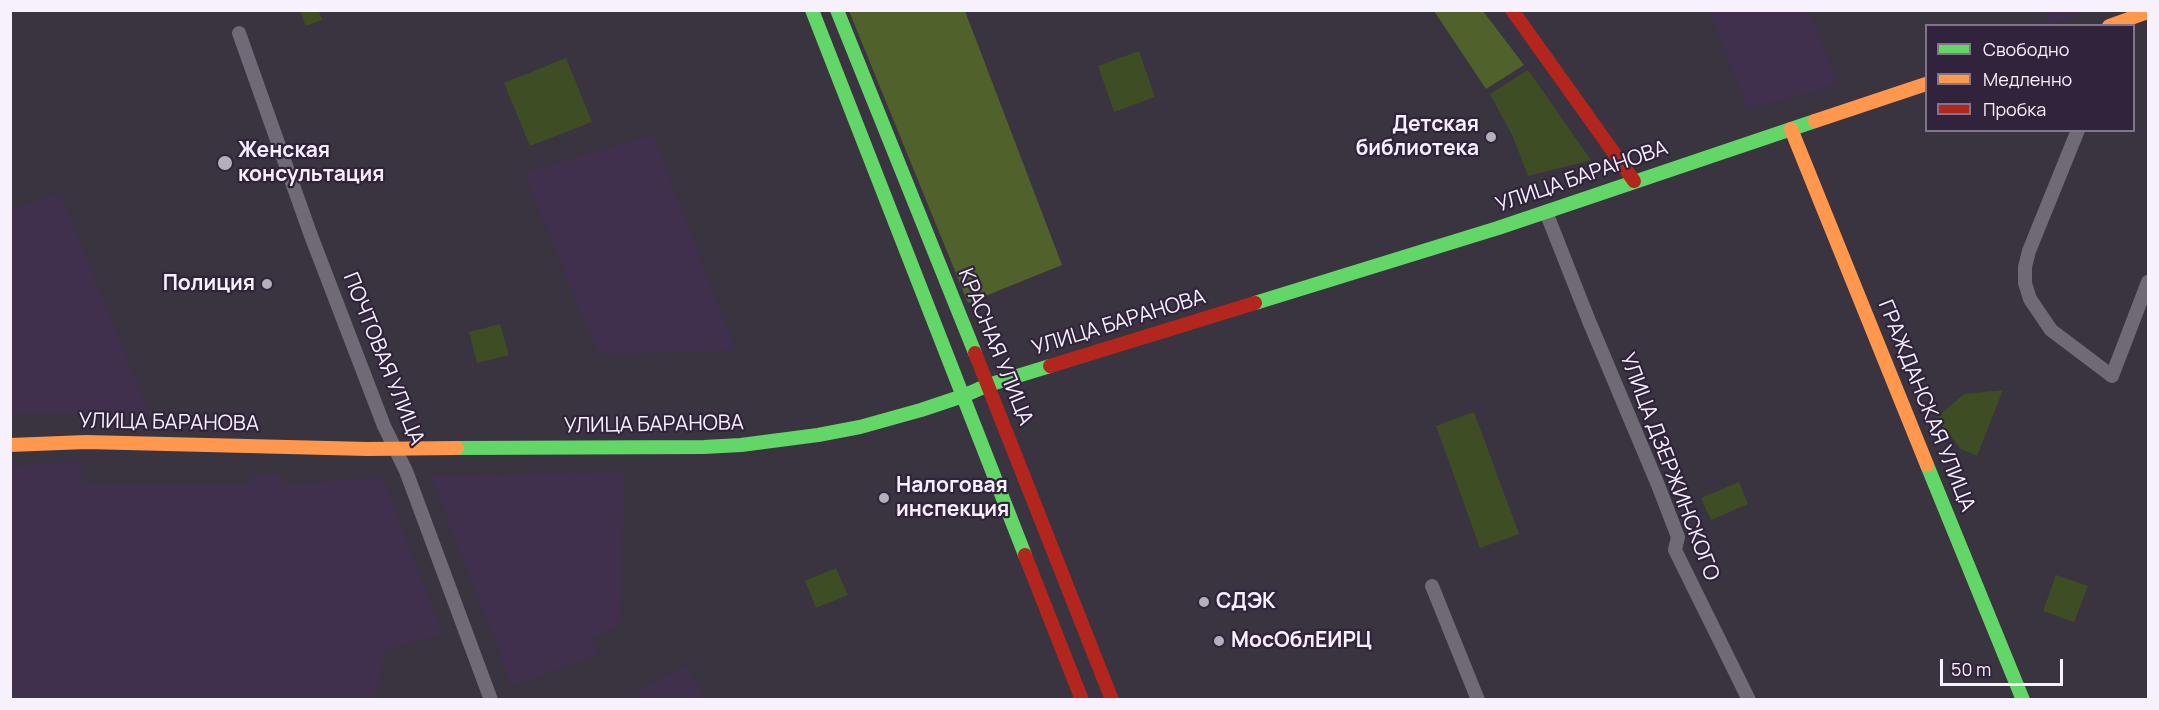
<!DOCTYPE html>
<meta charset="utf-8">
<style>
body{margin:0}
#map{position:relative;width:2159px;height:710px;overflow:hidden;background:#3a3340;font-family:Manrope,sans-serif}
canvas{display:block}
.frame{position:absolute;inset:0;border:12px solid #f7f0fd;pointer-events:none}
.legend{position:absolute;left:1925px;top:24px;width:210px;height:108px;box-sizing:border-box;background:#31233b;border:2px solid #807589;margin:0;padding:8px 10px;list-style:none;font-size:18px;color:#f7f0fd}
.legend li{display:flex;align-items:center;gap:12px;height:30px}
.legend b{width:30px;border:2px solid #807589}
.scale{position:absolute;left:1940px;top:659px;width:123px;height:27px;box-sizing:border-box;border:3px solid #f7f0fd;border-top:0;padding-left:8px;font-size:18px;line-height:21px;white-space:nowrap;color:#f7f0fd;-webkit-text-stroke:4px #31233b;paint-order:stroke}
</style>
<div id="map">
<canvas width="2159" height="710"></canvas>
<div class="frame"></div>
<ul class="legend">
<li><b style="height:8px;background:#63d668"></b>Свободно</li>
<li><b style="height:8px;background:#ff974d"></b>Медленно</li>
<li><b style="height:8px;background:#b3261e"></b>Пробка</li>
</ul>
<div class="scale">50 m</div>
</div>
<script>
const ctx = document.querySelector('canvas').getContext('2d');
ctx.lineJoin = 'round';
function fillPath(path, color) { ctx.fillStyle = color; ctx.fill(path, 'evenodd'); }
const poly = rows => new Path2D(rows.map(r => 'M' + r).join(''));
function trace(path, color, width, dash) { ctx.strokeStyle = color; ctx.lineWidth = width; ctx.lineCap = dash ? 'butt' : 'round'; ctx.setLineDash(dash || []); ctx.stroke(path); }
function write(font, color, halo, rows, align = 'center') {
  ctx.font = font + ' Manrope,sans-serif'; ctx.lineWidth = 4.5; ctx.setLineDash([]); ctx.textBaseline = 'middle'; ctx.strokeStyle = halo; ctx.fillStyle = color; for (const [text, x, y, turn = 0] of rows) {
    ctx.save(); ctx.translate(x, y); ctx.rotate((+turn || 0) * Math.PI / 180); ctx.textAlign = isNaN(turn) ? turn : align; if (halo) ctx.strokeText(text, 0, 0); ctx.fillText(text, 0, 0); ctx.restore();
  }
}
fillPath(poly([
 [1709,11,1809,11,1838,84,1748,109],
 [2043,11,2043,10,2091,11,2048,24],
 [653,135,735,350,598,354,524,173],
 [60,193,149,413,11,414,11,210],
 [66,461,82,462,82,485,251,485,252,475,282,475,283,485,314,485,325,481,377,477,385,483,442,634,385,650,374,699,11,699,11,467],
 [624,473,620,620,613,629,592,637,599,654,512,686,431,476],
 [687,667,699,686,704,699,635,699,642,689]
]), '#41304d');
fillPath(poly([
 [300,11,319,12,322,20,306,26],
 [1139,51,1155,97,1114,112,1098,66],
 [566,58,592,122,530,146,504,83],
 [1528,70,1591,160,1528,176,1513,137,1490,94],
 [500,324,509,355,477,363,469,332],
 [2003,390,1977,456,1961,449,1936,418,1964,394],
 [1474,412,1519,534,1480,548,1436,426],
 [1739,482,1748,504,1711,520,1701,498],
 [836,568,848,595,816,608,805,581],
 [2056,575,2088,586,2074,622,2043,611]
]), '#3f4d24');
fillPath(poly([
 [849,11,965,11,1062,265,968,303],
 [1434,11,1483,11,1524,65,1486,89]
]), '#50612c');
trace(poly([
 [239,33,310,233,384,426,406,471,491,700],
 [2078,130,2029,251,2025,267,2025,283,2030,299,2051,330,2112,376,2148,282],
 [1546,212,1589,321,1658,485,1678,537,1675,550,1749,700],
 [1432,586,1478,700]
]), '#706976', 14);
trace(poly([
 [812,10,1025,555],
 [837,10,975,353],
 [1255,303,1498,228,1815,121],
 [457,448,704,447,741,445,818,435,860,427,921,410,963,396,988,385,1050,366],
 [1927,465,2023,700]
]), '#63d668', 14);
trace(poly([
 [2109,26,2148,12],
 [1815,121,1926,84],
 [1791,129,1927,465],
 [10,445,86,442,368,449,457,448]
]), '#ff974d', 14);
trace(poly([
 [1512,10,1634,181],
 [975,353,1112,700],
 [1050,366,1255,303],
 [1025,555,1082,700]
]), '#b3261e', 14);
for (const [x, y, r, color] of [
 [1491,137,6,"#b5aebb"],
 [225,163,8,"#b5aebb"],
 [267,284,6,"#b5aebb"],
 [884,498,6,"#b5aebb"],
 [1204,602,6,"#b5aebb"],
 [1219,641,6,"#b5aebb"]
]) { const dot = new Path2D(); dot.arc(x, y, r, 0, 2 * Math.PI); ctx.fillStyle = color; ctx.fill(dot); trace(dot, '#31233b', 2); }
write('bold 21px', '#f7f0fd', '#31233b', [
 ["Детская",1479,125,"right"],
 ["библиотека",1479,149,"right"],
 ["Женская",238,151],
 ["консультация",238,175],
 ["Полиция",255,284,"right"],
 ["Налоговая",896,486],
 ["инспекция",896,510],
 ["СДЭК",1216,602],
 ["МосОблЕИРЦ",1231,641]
], 'left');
write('21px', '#f7f0fd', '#31233b', [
 ["УЛИЦА БАРАНОВА",1582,177,-19],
 ["УЛИЦА БАРАНОВА",1119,323,-17],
 ["КРАСНАЯ УЛИЦА",995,347,68],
 ["ПОЧТОВАЯ УЛИЦА",383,359,68],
 ["ГРАЖДАНСКАЯ УЛИЦА",1926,406,68],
 ["УЛИЦА БАРАНОВА",169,423,1],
 ["УЛИЦА БАРАНОВА",654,425,-1],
 ["УЛИЦА ДЗЕРЖИНСКОГО",1669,467,69]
]);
</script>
